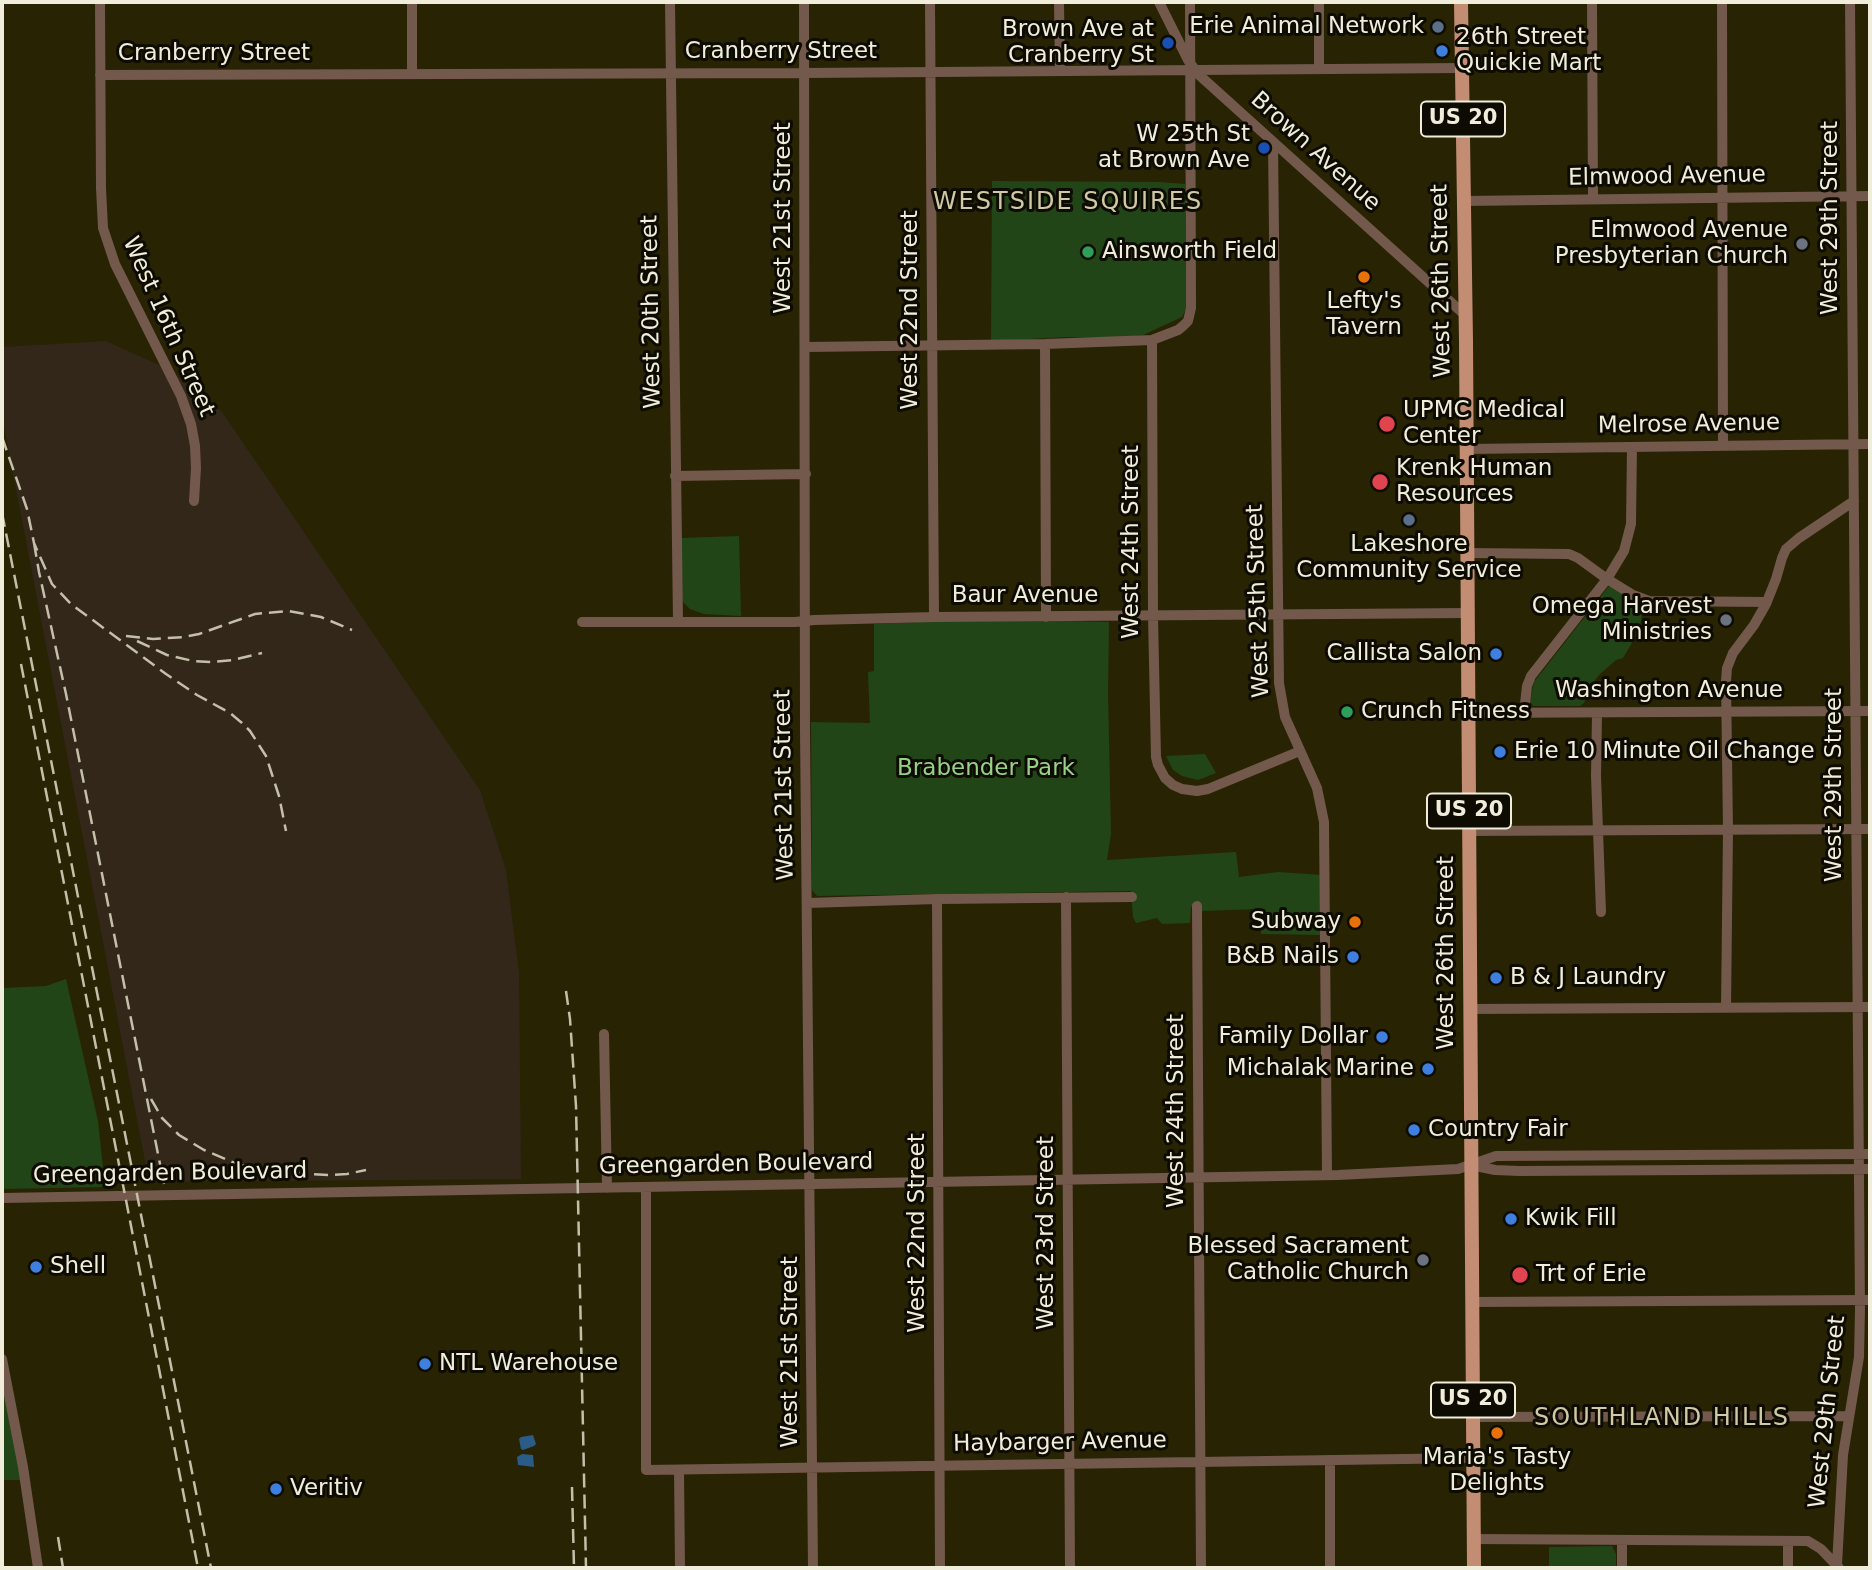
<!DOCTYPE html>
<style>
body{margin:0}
#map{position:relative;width:1872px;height:1570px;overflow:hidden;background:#282303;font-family:"DejaVu Sans",sans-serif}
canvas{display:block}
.frame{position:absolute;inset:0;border:4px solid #f0eddb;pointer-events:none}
</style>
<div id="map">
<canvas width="1872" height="1570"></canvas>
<div class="frame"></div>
</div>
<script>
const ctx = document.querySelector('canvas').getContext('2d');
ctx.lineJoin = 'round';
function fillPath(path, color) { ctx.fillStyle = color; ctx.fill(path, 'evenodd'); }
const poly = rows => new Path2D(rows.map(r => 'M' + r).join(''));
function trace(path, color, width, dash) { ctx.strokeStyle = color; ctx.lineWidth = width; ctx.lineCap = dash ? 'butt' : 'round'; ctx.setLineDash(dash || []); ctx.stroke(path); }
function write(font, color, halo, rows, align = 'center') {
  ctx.font = font + ' "DejaVu Sans",sans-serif'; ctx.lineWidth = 6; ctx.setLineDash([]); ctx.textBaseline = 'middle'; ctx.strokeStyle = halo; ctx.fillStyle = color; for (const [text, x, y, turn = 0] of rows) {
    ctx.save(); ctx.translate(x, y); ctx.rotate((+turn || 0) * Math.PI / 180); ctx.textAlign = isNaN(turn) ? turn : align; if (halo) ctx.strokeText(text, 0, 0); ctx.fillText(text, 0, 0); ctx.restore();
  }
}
fillPath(poly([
 [106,341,168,369,222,412,480,790,506,870,519,973,521,1179,149,1182,2,416,2,347]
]), '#332719');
fillPath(poly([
 [992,181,1160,182,1185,184,1186,309,1182,317,1143,335,1118,338,1068,337,991,341],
 [739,536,741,616,704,614,690,609,682,601,680,538],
 [1608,587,1612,587,1630,599,1644,604,1639,631,1626,653,1623,658,1616,660,1599,675,1592,684,1593,689,1588,693,1584,703,1580,706,1533,706,1530,701,1534,682],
 [982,619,1109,622,1108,693,1111,834,1107,860,1236,852,1239,877,1278,872,1321,875,1321,935,1261,934,1260,909,1201,911,1197,906,1191,907,1190,923,1162,924,1157,918,1136,923,1133,917,1131,891,817,896,812,890,811,722,870,723,868,672,874,671,874,624],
 [1205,754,1216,773,1198,780,1182,776,1173,770,1166,756],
 [66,979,98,1121,105,1187,2,1189,2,988,46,986],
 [2,1386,12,1431,21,1480,2,1480],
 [1612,1546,1616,1554,1616,1568,1549,1568,1549,1547]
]), '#224517');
fillPath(poly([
 [533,1435,536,1444,534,1446,523,1450,521,1449,519,1439,521,1437],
 [522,1454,533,1455,534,1467,518,1465,517,1457]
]), '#2b5b87');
trace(poly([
 [100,2,101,188,103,228,115,264,181,396,191,424,195,446,196,468,194,501],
 [412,2,412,74],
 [670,2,678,621],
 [804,2,805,731,813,1568],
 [930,2,934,617],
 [1059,2,1060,71],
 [1159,2,1188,60,1198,74,1465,315],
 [1319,2,1319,69],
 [1592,2,1593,199],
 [1722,2,1723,446],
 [100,75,804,73,1462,68],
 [1273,143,1279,683,1285,717,1317,788,1324,822,1327,1175],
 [1463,201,1870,196],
 [1152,340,1153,616,1156,757,1158,765,1165,778,1173,785,1182,789,1197,791,1208,789,1300,751],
 [1045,344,1046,617],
 [806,347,1045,344,1152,340,1178,330,1183,326,1188,321,1191,308,1190,2],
 [1466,449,1870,444],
 [675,476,806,474],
 [1467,553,1569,554,1578,558,1607,579,1633,595,1649,601,1767,602],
 [582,622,795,622,814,620,934,617,1468,613],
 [1468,713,1870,711],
 [1524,713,1527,686,1531,676,1607,579,1624,551,1631,524,1632,447],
 [1597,713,1596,776,1601,912],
 [1469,831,1870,829],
 [1066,897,1070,1568],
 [937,899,940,1568],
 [807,903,937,899,1132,897],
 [1197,906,1201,1568],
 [1726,1008,1728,830,1726,681,1727,668,1733,653,1754,625,1766,604,1776,579,1782,558,1786,549,1799,538,1854,501],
 [1470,1009,1870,1007],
 [604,1034,607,1188],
 [1471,1165,1495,1170,1520,1171,1870,1169],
 [646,1188,646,1470,1473,1458],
 [2,1198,1338,1175,1458,1169,1496,1156,1870,1154],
 [1472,1302,1870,1300],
 [2,1359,23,1467,38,1568],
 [1473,1417,1849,1416],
 [1330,1460,1330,1568],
 [679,1470,680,1568],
 [1474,1539,1808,1541,1821,1549,1839,1568],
 [1622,1540,1622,1568],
 [1788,1541,1788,1568],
 [1837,1565,1843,1455,1859,1357,1860,1309,1850,2]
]), '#73584c', 10);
trace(poly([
 [1461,2,1466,341,1474,1568]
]), '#c38d73', 14);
trace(poly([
 [2,437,27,509,34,543,52,584,71,604,166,674,197,695,230,713,242,723,250,731,266,756,279,796,286,831],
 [2,513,211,1568],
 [34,543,39,572,66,694,164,1184],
 [126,636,153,639,184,637,199,634,255,614,288,611,321,617,352,630],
 [137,641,167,655,193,661,212,662,233,660,262,653],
 [21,664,198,1568],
 [566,991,570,1019,576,1106,586,1568],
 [151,1099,162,1118,179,1135,204,1150,237,1164,256,1169,285,1173,330,1175,347,1174,366,1170],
 [572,1487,574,1568],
 [58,1537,63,1568]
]), '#c3bfaa', 2.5, [14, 7]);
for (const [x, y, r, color] of [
 [1438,27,7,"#5c6f8a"],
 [1168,43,7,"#1a4fb4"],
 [1442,51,7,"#3f7fe0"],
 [1264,148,7,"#1a4fb4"],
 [1802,244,7,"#6b7280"],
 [1088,252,7,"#2e9e5b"],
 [1364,277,7,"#e8710a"],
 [1387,424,9,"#e0444e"],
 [1380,482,9,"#e0444e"],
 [1409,520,7,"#5c6f8a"],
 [1726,620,7,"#6b7280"],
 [1496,654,7,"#3f7fe0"],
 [1347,712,7,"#2e9e5b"],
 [1500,752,7,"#3f7fe0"],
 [1355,922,7,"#e8710a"],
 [1353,957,7,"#3f7fe0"],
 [1496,978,7,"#3f7fe0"],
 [1382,1037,7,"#3f7fe0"],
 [1428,1069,7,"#3f7fe0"],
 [1414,1130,7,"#3f7fe0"],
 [1511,1219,7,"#3f7fe0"],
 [1423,1260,7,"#6b7280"],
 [36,1267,7,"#3f7fe0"],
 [1520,1275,9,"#e0444e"],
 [425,1364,7,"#3f7fe0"],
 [1497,1433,7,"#e8710a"],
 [276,1489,7,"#3f7fe0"]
]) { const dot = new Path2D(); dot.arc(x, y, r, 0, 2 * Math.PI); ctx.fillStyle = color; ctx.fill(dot); trace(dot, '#0e0c02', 2.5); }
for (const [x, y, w] of [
 [1463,119,84],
 [1469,811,84],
 [1473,1400,84]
]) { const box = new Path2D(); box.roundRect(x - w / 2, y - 17.5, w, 35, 5); ctx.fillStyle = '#0e0c02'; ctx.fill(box); trace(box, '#f0eddb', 2); }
write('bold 21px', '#f0eddb', null, [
 ["US 20",1463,119],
 ["US 20",1469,811],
 ["US 20",1473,1400]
]);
write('23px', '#f0eddb', '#0e0c02', [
 ["Erie Animal Network",1424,27,"right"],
 ["Brown Ave at",1154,30,"right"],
 ["Cranberry St",1154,56,"right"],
 ["26th Street",1456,38],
 ["Quickie Mart",1456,64],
 ["W 25th St",1250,135,"right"],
 ["at Brown Ave",1250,161,"right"],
 ["Elmwood Avenue",1788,231,"right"],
 ["Presbyterian Church",1788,257,"right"],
 ["Ainsworth Field",1102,252],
 ["Lefty's",1364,302,"center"],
 ["Tavern",1364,328,"center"],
 ["UPMC Medical",1403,411],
 ["Center",1403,437],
 ["Krenk Human",1396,469],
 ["Resources",1396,495],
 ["Lakeshore",1409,545,"center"],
 ["Community Service",1409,571,"center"],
 ["Omega Harvest",1712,607,"right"],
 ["Ministries",1712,633,"right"],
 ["Callista Salon",1482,654,"right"],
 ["Crunch Fitness",1361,712],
 ["Erie 10 Minute Oil Change",1514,752],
 ["Subway",1341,922,"right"],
 ["B&B Nails",1339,957,"right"],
 ["B & J Laundry",1510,978],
 ["Family Dollar",1368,1037,"right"],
 ["Michalak Marine",1414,1069,"right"],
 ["Country Fair",1428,1130],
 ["Kwik Fill",1525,1219],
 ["Blessed Sacrament",1409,1247,"right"],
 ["Catholic Church",1409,1273,"right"],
 ["Shell",50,1267],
 ["Trt of Erie",1536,1275],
 ["NTL Warehouse",439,1364],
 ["Maria's Tasty",1497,1458,"center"],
 ["Delights",1497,1484,"center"],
 ["Veritiv",290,1489]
], 'left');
write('23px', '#f0eddb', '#0e0c02', [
 ["Cranberry Street",781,52],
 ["Cranberry Street",214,54],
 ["Brown Avenue",1315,152,42],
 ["Elmwood Avenue",1667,177,-1],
 ["West 21st Street",784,218,-90],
 ["West 29th Street",1831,218,-90],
 ["West 26th Street",1442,281,-91],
 ["West 22nd Street",911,310,-90],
 ["West 20th Street",652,312,-91],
 ["West 16th Street",168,327,66],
 ["Melrose Avenue",1689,425,-1],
 ["West 24th Street",1132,542,-90],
 ["Baur Avenue",1025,596],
 ["West 25th Street",1259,601,-92],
 ["Washington Avenue",1669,691],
 ["West 21st Street",785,785,-91],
 ["West 29th Street",1835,785,-90],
 ["West 26th Street",1447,953,-90],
 ["West 24th Street",1177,1111,-90],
 ["Greengarden Boulevard",736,1165,-1],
 ["Greengarden Boulevard",170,1174,-1],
 ["West 22nd Street",918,1233,-90],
 ["West 23rd Street",1047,1233,-90],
 ["West 21st Street",791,1352,-90],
 ["West 29th Street",1828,1412,-84],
 ["Haybarger Avenue",1060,1443,-1]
]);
write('23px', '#97d186', '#0e0c02', [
 ["Brabender Park",986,769]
]);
ctx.letterSpacing = '2px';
write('24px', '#cfc9a5', '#0e0c02', [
 ["WESTSIDE SQUIRES",1068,203],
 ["SOUTHLAND HILLS",1662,1419]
]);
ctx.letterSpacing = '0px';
</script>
